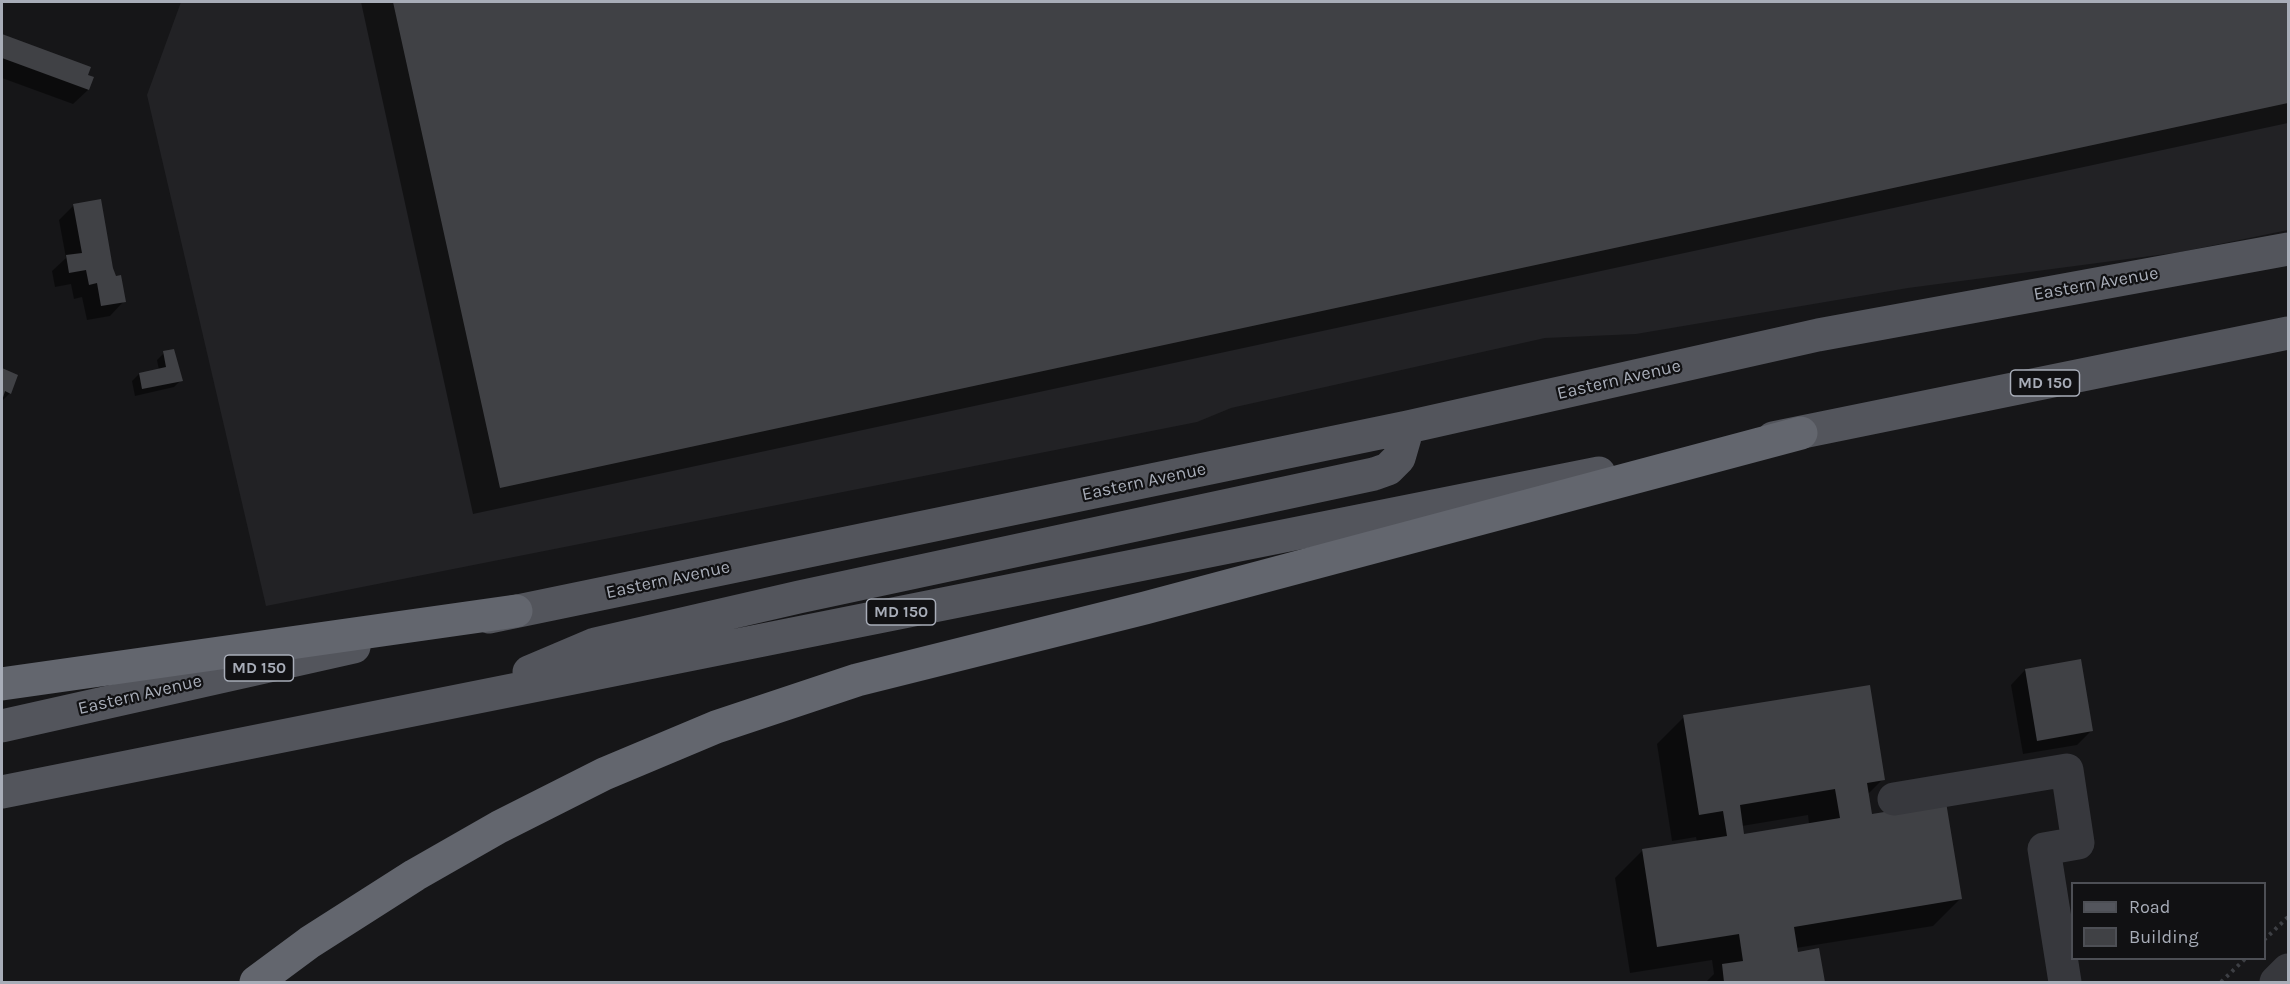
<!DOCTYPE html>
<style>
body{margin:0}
#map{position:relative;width:2290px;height:984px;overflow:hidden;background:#161618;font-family:Karla,sans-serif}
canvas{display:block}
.frame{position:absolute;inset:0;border:3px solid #a8adb8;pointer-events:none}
.legend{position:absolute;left:2071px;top:882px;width:195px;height:78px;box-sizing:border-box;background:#111113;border:2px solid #4d4f55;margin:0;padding:8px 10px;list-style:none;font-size:18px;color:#a8adb8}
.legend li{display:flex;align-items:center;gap:12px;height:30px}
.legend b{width:30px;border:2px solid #4d4f55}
</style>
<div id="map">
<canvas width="2290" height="984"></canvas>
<div class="frame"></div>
<ul class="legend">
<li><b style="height:8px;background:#53555c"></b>Road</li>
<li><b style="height:16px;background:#404145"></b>Building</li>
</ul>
</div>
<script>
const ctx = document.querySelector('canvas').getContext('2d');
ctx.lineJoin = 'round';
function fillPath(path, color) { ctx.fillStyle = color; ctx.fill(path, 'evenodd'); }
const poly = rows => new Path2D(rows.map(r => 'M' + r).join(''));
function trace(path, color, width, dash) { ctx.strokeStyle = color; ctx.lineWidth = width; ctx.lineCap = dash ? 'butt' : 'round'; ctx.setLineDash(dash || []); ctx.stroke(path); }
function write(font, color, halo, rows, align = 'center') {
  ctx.font = font + ' Karla,sans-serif'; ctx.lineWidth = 4.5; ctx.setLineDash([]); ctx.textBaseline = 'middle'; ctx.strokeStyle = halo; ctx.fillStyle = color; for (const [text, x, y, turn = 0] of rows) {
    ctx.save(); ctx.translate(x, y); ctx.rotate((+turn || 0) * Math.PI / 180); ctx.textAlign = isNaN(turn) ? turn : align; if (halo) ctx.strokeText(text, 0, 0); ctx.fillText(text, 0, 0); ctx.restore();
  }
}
fillPath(poly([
 [181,2,2288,2,2288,230,2181,252,1908,288,1636,334,1545,338,1231,408,1197,422,266,606,147,95]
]), '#222225');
fillPath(poly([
 [361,2,2288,2,2288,123,473,514],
 [2,36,89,68,86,76,92,78,88,90,73,104,2,78],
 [100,201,115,278,124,301,110,316,87,320,82,297,74,299,71,284,55,287,52,271,66,258,59,220,74,205],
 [164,353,181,380,174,387,135,396,132,381,139,374,159,370,157,360],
 [2,370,16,376,10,393,2,401],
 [2025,670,2092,730,2077,745,2023,754,2011,685],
 [1684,717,1883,779,1867,795,1870,815,1960,899,1933,926,1796,948,1797,954,1818,950,1823,982,1706,982,1714,974,1712,960,1630,973,1615,878,1642,851,1697,842,1696,837,1672,841,1657,744],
 [1808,815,1809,824,1743,836,1742,826]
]), '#0007');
fillPath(poly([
 [393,2,2288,2,2288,103,500,488],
 [2,34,91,67,88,75,94,77,89,90,2,58],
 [101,199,113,268,116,276,121,275,126,302,101,306,97,283,89,285,86,270,69,273,66,255,82,253,73,204],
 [174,349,183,381,142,389,139,373,166,367,163,351],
 [2,368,18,375,11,394,5,391,2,401],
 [2081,659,2093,731,2037,741,2025,669],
 [1870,685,1885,780,1867,783,1872,814,1946,802,1962,899,1794,927,1798,952,1819,948,1825,982,1724,982,1722,964,1743,961,1739,934,1657,947,1642,849,1727,836,1723,811,1699,815,1683,715],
 [1835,789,1840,818,1744,834,1740,805]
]), '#404145');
trace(poly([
 [2264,940,2288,917],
 [2221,982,2246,958]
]), '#3d3f44', 4, [3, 4.5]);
trace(poly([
 [1894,799,2067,770,2078,843,2044,849,2065,982],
 [2276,982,2288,970]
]), '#37383d', 33);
trace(poly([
 [1773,438,2288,333],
 [489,617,1408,427,1818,335,2288,249],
 [529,672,595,644,799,597,1374,474,1388,469,1399,458,1408,427],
 [2,726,354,647],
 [2,792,1599,473]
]), '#53555c', 33);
trace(poly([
 [2,684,516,611],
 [256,982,310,942,415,875,499,827,604,774,716,727,857,680,1145,608,1801,433]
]), '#63666e', 33);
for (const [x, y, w] of [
 [2045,383,69],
 [901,612,69],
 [259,668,69]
]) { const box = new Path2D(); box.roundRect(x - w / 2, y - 13, w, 26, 4.5); ctx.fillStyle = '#111113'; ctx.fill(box); trace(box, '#a8adb8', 1.5); }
write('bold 16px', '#a8adb8', null, [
 ["MD 150",2045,383],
 ["MD 150",901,612],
 ["MD 150",259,668]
]);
write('18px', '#a8adb8', '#111113', [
 ["Eastern Avenue",2096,284,-10],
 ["Eastern Avenue",1619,380,-13],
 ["Eastern Avenue",1144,482,-12],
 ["Eastern Avenue",668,580,-12],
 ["Eastern Avenue",140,695,-13]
]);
</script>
